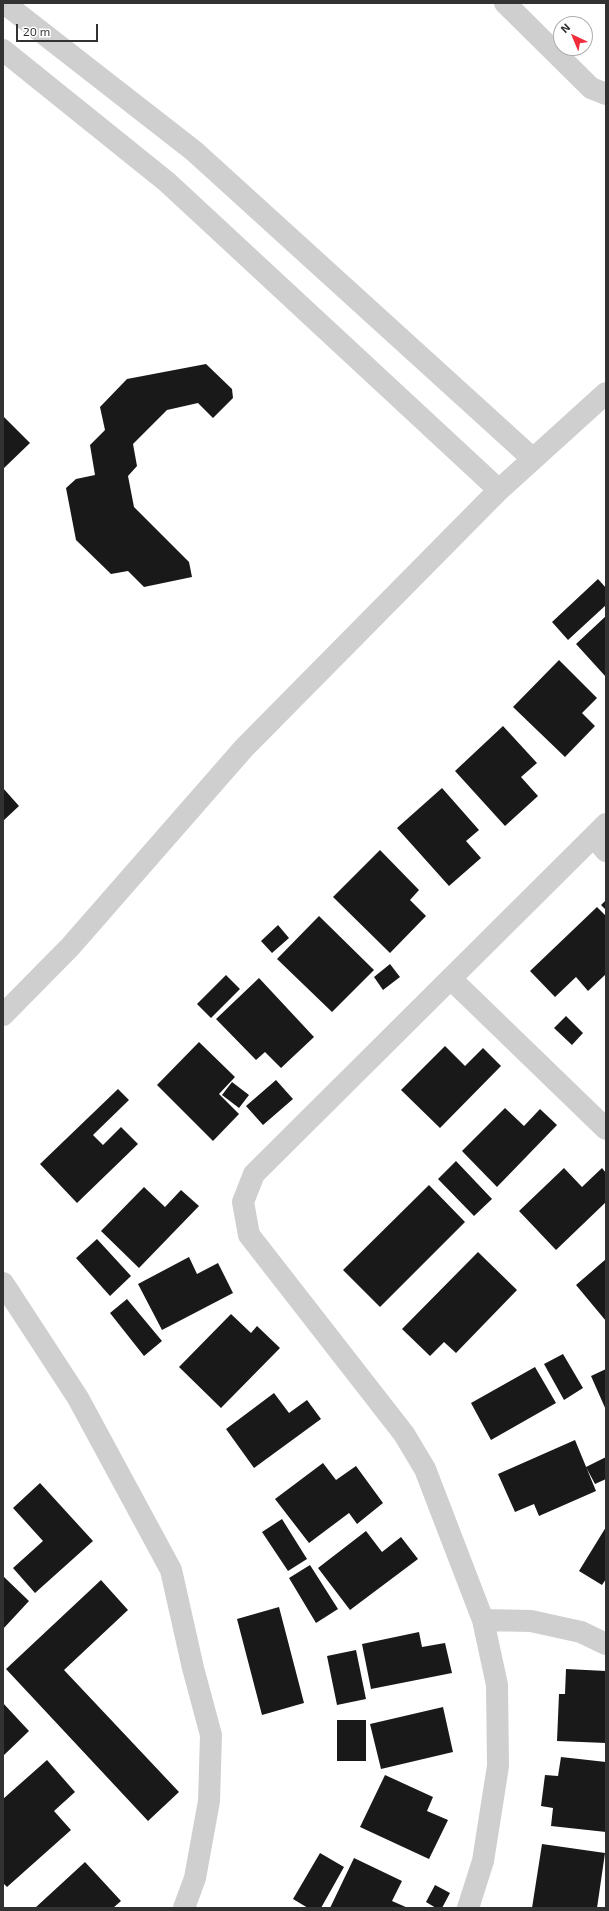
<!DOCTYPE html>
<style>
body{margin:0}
#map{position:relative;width:609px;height:1911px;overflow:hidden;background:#fff;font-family:"Exo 2",sans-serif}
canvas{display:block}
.frame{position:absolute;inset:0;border:4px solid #323232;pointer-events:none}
.north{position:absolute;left:553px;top:16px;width:40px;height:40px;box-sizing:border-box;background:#fff;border:1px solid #adadad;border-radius:50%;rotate:316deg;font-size:11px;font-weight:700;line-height:16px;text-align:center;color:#323232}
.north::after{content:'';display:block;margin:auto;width:14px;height:18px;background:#f12d3b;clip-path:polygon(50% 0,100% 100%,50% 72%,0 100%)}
.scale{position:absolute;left:16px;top:24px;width:82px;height:18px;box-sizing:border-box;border:2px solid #323232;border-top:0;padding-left:5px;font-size:12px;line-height:14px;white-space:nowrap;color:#323232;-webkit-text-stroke:3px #fff;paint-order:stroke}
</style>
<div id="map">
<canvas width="609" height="1911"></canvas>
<div class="frame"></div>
<div class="north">N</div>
<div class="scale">20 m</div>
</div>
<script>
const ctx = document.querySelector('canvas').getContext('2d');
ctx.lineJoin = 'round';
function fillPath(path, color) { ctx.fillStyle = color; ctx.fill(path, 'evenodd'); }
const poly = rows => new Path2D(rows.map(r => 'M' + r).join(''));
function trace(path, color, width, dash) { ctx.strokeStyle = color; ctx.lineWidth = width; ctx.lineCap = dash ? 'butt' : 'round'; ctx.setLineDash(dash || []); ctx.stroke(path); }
fillPath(poly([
 [206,364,232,389,233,398,213,418,198,403,167,410,133,444,137,466,128,476,134,507,189,562,192,577,144,587,128,571,111,574,76,540,66,488,76,479,95,475,90,445,105,430,100,407,127,379],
 [3,416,30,443,3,469],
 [598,579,606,588,606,605,568,640,552,622],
 [606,616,606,677,576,644],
 [559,660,597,698,582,713,595,726,565,757,513,707],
 [503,726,537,763,521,777,538,796,505,826,455,771],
 [3,788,19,806,3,821],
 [442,788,479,830,466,841,481,858,449,886,397,828],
 [380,850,419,890,410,900,426,916,390,953,333,897],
 [606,900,606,910,601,905],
 [597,907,606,916,606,974,588,991,576,977,555,997,530,971],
 [319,916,374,970,332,1012,277,959],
 [278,925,289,938,272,953,261,941],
 [390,964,400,977,383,990,374,977],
 [226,975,240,989,211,1018,197,1004],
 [259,978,314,1037,281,1068,265,1052,256,1060,216,1019],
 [566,1016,583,1033,572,1045,554,1028],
 [199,1042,235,1077,219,1094,239,1114,213,1141,157,1085],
 [445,1046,465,1066,483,1048,501,1066,440,1128,401,1090],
 [276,1080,293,1099,263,1125,246,1106],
 [232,1082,249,1095,239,1108,222,1095],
 [118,1089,129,1100,93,1135,103,1145,121,1127,138,1144,77,1203,40,1164],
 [505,1108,524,1126,540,1109,557,1125,497,1187,462,1151],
 [456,1161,492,1199,474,1216,438,1179],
 [564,1168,582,1187,602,1168,606,1173,606,1202,556,1250,519,1211],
 [429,1185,465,1222,380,1307,343,1270],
 [144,1187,165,1207,181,1190,199,1206,139,1268,101,1231],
 [97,1239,131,1276,110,1296,76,1258],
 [478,1252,517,1290,456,1353,444,1342,430,1356,402,1329],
 [189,1257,197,1274,218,1263,233,1293,162,1330,138,1284],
 [606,1259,606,1321,576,1285],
 [127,1299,162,1341,144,1356,110,1313],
 [231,1314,251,1333,257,1326,280,1348,221,1408,179,1367],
 [563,1354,583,1388,564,1400,544,1364],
 [535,1367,556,1403,491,1440,471,1403],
 [606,1369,606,1410,591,1376],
 [274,1393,289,1413,307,1400,321,1419,254,1468,226,1429],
 [575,1440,596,1491,539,1516,534,1504,515,1512,498,1474],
 [606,1457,606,1479,595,1484,586,1467],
 [323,1463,336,1480,356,1466,383,1503,357,1524,349,1513,309,1543,275,1499],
 [40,1483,93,1541,35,1593,13,1568,43,1541,13,1508],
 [282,1519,307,1559,288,1571,262,1532],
 [606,1527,606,1579,602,1585,579,1571],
 [366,1531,382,1552,401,1537,418,1559,350,1610,318,1568],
 [310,1565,338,1609,316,1623,289,1578],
 [3,1576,29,1601,3,1629],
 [101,1580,128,1610,64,1670,179,1792,148,1821,6,1669],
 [279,1607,304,1703,262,1715,237,1619],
 [419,1632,422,1647,445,1643,452,1673,371,1689,362,1644],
 [356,1650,366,1699,337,1705,327,1656],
 [566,1669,606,1671,606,1743,557,1741,559,1694,565,1694],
 [3,1703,29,1731,3,1756],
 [443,1707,453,1752,381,1769,370,1724],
 [337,1720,366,1720,366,1761,337,1761],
 [561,1757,606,1762,606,1832,551,1826,553,1808,541,1806,545,1775,558,1776],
 [47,1760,75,1792,54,1811,71,1830,7,1887,3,1883,3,1799],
 [385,1775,433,1797,427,1811,448,1820,429,1859,360,1827],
 [542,1844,605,1853,597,1908,532,1908],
 [320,1853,344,1867,321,1908,308,1908,293,1899],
 [354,1858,402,1881,392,1901,408,1908,330,1908],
 [85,1862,121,1901,113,1908,35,1908],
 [435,1885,450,1893,442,1908,436,1908,426,1902]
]), '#191919');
trace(poly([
 [505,3,591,88,606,94],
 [594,837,606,851],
 [451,979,606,1129],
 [483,1620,531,1621,581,1632,606,1644],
 [468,1908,483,1861,498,1766,497,1685,483,1620,425,1469,404,1434,249,1235,243,1202,254,1174,606,824]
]), '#cfcfcf', 22);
trace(poly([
 [4,3,194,151,533,459],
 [3,50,167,182,499,490],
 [3,1015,70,947,244,748,499,490,606,393],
 [3,1283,78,1398,171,1570,193,1668,211,1735,209,1801,195,1878,184,1908]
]), '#cfcfcf', 22);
</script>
